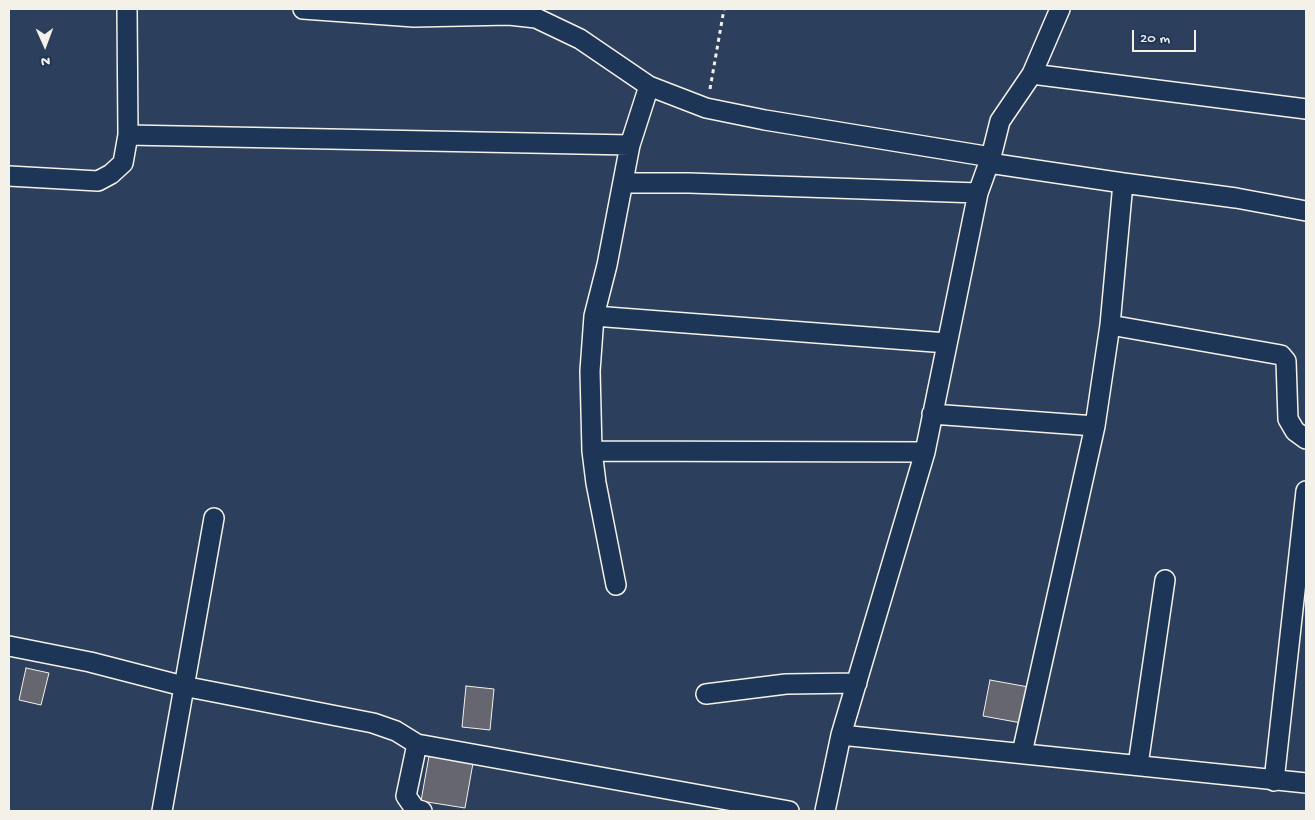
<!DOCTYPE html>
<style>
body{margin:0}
#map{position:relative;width:1315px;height:820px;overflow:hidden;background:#2c3f5c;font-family:"Gochi Hand",sans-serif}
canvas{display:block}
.frame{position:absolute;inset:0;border:10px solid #f4f1e8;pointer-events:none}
.north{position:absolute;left:20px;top:20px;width:50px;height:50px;-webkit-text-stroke:4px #1d3557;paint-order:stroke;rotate:178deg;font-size:14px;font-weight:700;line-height:20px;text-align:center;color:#f4f1e8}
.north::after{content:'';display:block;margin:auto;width:18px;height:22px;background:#f4f1e8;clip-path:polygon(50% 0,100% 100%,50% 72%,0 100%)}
.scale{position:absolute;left:1132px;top:30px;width:64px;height:22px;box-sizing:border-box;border:2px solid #f4f1e8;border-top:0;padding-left:6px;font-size:15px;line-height:18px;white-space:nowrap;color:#f4f1e8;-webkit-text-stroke:4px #1d3557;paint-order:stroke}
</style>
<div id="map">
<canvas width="1315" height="820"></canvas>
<div class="frame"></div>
<div class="north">N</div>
<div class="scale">20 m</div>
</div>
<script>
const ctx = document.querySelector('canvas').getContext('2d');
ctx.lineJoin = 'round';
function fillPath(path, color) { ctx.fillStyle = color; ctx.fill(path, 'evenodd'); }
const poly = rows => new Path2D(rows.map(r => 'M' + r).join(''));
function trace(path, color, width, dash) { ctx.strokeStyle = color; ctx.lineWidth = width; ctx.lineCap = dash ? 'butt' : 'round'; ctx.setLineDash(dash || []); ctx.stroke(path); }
const building = poly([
 [26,668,49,673,41,705,19,700,26,668],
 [990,680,1034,688,1027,724,983,716,990,680],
 [466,686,494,689,490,730,462,727,466,686],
 [429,756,473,763,465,808,421,801,429,756]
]);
fillPath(building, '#666670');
trace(building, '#f4f1e8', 1);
const minor = poly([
 [303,9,414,17,509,15,536,18,580,39,649,86,706,108,765,120,991,157],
 [1032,74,1306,109],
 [128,135,630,145],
 [989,163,1123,183,1236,198,1306,211],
 [9,176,98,181,111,174,123,163,128,135,127,9],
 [624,183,689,183,978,193],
 [594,316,947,343],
 [1110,325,1281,355,1286,361,1288,419,1295,431,1306,439],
 [932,414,1095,426,1022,753],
 [1095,426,1110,325,1123,183],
 [592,451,590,371,594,316,607,265,630,145,649,86],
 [616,585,596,483,592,451,925,452],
 [9,646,90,662,183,686,373,723,396,731,417,744,789,811],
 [706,694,786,684,857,683],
 [841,735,1306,783],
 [417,744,406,796,415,809,422,811],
 [1138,765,1165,580],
 [1274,781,1306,491],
 [162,811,214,518],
 [825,811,841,735,925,452,978,193,991,157,1000,121,1032,74,1060,9]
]);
trace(minor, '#f4f1e8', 22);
trace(poly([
 [710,89,724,9]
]), '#f4f1e8', 3, [4, 4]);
trace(minor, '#1d3557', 19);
</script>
